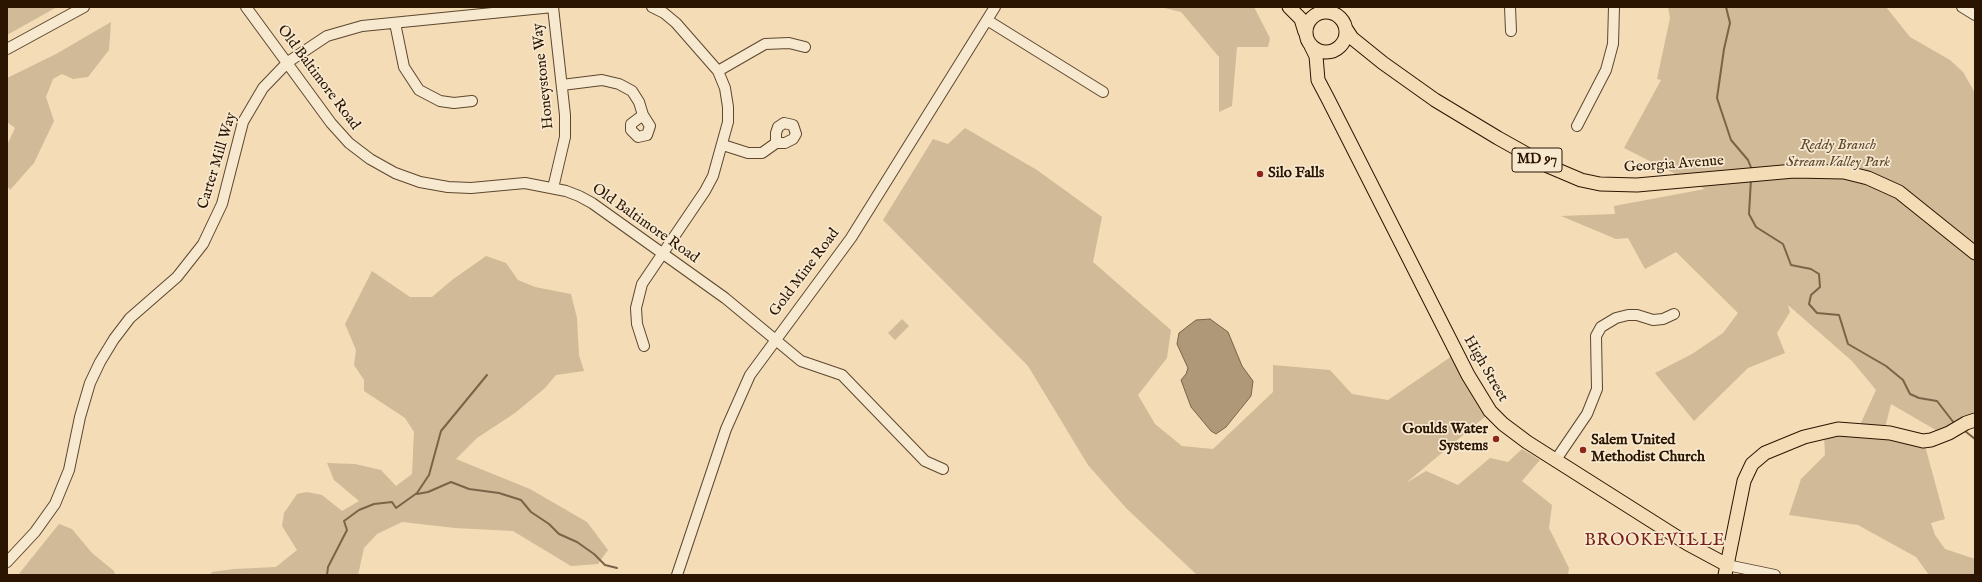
<!DOCTYPE html>
<style>
body{margin:0}
#map{position:relative;width:1982px;height:582px;overflow:hidden;background:#f3dcb6;font-family:"IM FELL English",serif}
canvas{display:block}
.frame{position:absolute;inset:0;border:8px solid #2b1500;pointer-events:none}
</style>
<div id="map">
<canvas width="1982" height="582"></canvas>
<div class="frame"></div>
</div>
<script>
const ctx = document.querySelector('canvas').getContext('2d');
ctx.lineJoin = 'round';
function fillPath(path, color) { ctx.fillStyle = color; ctx.fill(path, 'evenodd'); }
const poly = rows => new Path2D(rows.map(r => 'M' + r).join(''));
function trace(path, color, width, dash) { ctx.strokeStyle = color; ctx.lineWidth = width; ctx.lineCap = dash ? 'butt' : 'round'; ctx.setLineDash(dash || []); ctx.stroke(path); }
function write(font, color, halo, rows, align = 'center') {
  ctx.font = font + ' "IM FELL English",serif'; ctx.lineWidth = 3.5; ctx.setLineDash([]); ctx.textBaseline = 'middle'; ctx.strokeStyle = halo; ctx.fillStyle = color; for (const [text, x, y, turn = 0] of rows) {
    ctx.save(); ctx.translate(x, y); ctx.rotate((+turn || 0) * Math.PI / 180); ctx.textAlign = isNaN(turn) ? turn : align; if (halo) ctx.strokeText(text, 0, 0); ctx.fillText(text, 0, 0); ctx.restore();
  }
}
fillPath(poly([
 [7,7,57,7,7,35],
 [1160,7,1254,7,1270,38,1268,47,1237,47,1232,106,1219,112,1219,57,1181,12],
 [1310,7,1342,7,1338,10],
 [1668,7,1886,7,1910,37,1950,60,1963,72,1975,93,1975,425,1946,436,1891,404,1885,428,1860,425,1876,390,1852,361,1788,305,1790,312,1777,333,1785,353,1748,368,1694,421,1655,373,1692,354,1723,333,1738,313,1676,252,1645,269,1628,238,1616,239,1561,216,1615,214,1614,206,1705,189,1624,148,1661,80,1657,79,1670,18],
 [111,22,109,50,88,77,73,79,62,74,53,79,46,97,54,121,34,163,10,190,7,185,8,143,15,128,7,122,7,78,56,54],
 [965,128,1037,170,1102,217,1093,262,1171,330,1167,358,1138,395,1155,424,1182,446,1213,449,1273,392,1273,365,1330,370,1352,394,1388,400,1452,356,1487,415,1406,483,1426,471,1458,485,1490,458,1508,462,1522,449,1540,460,1522,481,1552,505,1549,528,1569,568,1568,575,1197,575,1126,508,1088,465,1028,366,883,220,933,139,948,144],
 [486,256,506,263,518,280,535,287,571,294,577,318,579,355,584,371,556,375,545,388,515,413,477,438,456,459,530,489,587,522,608,550,598,564,571,566,513,531,455,528,402,522,377,534,364,548,358,575,210,575,212,572,234,569,276,567,297,550,282,526,284,513,297,494,307,492,322,495,342,511,359,501,334,480,327,463,355,464,381,470,396,486,412,474,414,432,405,418,364,391,364,380,354,365,356,350,345,324,372,271,410,297,432,297,452,280],
 [902,319,909,326,895,340,888,333],
 [1824,435,1870,435,1925,446,1945,519,1931,523,1935,535,1945,549,1975,559,1975,575,1929,575,1916,557,1858,525,1789,515,1801,479,1825,455],
 [59,524,72,529,92,553,114,571,115,575,18,575]
]), '#d1ba97');
const water = poly([
 [1210,319,1228,332,1242,366,1253,381,1251,396,1226,427,1216,434,1211,431,1191,407,1181,380,1186,374,1188,368,1177,344,1179,333,1196,320,1210,319]
]);
fillPath(water, '#af9878');
trace(water, '#7a6448', 1);
trace(poly([
 [1726,7,1730,23,1724,49,1717,98,1731,140,1748,160,1752,170],
 [1751,179,1749,214,1756,227,1783,244,1791,265,1811,269,1819,274,1820,287,1811,295,1809,304,1817,313,1839,315,1848,344,1886,366,1903,380,1910,394,1919,398,1937,401,1954,423],
 [1965,431,1975,439],
 [417,494,428,492,451,482,469,489,499,493,521,500,531,512,549,524,559,534,577,542,594,554,605,565,617,568],
 [327,575,328,567,347,530,344,521,359,510,374,504,392,502,396,508,417,493,429,475,441,431,487,375]
]), '#7a6448', 2);
const minor = poly([
 [246,7,331,123,349,143,370,159,395,173,420,182,448,187,471,188,525,183,566,191,579,196,592,203,725,298,801,361,842,375,925,461,943,469],
 [553,7,565,115,565,137,553,188],
 [1510,7,1511,31],
 [1962,7,1975,15],
 [987,20,1103,92],
 [395,23,404,67,419,90,440,101,454,103,472,101],
 [7,49,84,7],
 [718,71,765,44,789,43,805,47],
 [562,85,602,80,619,84,632,91,639,102,643,115,650,126,647,135,638,137,631,130,631,124,643,115],
 [1577,126,1606,70,1613,44,1614,7],
 [723,145,748,153,762,153,776,143,785,143,793,139,796,134,793,125,784,123,778,127,776,133,776,143],
 [644,346,637,324,636,308,642,284,705,191,713,176,728,122,728,107,725,88,718,71,676,23,664,13,652,7],
 [1555,461,1587,414,1597,389,1596,336,1601,327,1616,318,1628,315,1637,315,1653,320,1663,319,1674,314],
 [7,562,35,532,55,504,69,470,80,417,90,383,100,362,114,339,130,318,177,277,203,244,222,204,243,122,263,88,288,62,327,36,362,26,553,7],
 [1727,565,1775,575],
 [677,575,726,429,750,375,851,238,995,7]
]);
const major = poly([
 [1289,7,1301,19,1305,32],
 '1306 32a20 20 0 1 1 40 0a20 20 0 1 1-40 0Z',
 [1346,29,1352,38,1383,63,1435,100,1498,138,1548,166,1581,180,1600,184,1637,185,1794,171,1844,172,1868,178,1899,192,1975,253],
 [1311,46,1316,56,1318,80,1328,99,1468,375,1490,411,1503,424,1527,442,1688,544,1727,565],
 [1725,575,1744,481,1752,464,1765,453,1804,437,1838,429,1890,433,1923,441,1931,440,1949,433,1966,423,1975,420]
]);
trace(minor, '#5d472e', 12);
trace(major, '#2b1500', 15);
trace(minor, '#f7e8d0', 10);
trace(major, '#f3dcb6', 13);
for (const [x, y, r, color] of [
 [1260,174,4,"#8f2418"],
 [1496,439,4,"#8f2418"],
 [1583,450,4,"#8f2418"]
]) { const dot = new Path2D(); dot.arc(x, y, r, 0, 2 * Math.PI); ctx.fillStyle = color; ctx.fill(dot); trace(dot, '#f7e8d0', 1.5); }
for (const [x, y, w] of [
 [1537,160,50]
]) { const box = new Path2D(); box.roundRect(x - w / 2, y - 12, w, 24, 3); ctx.fillStyle = '#f7e8d0'; ctx.fill(box); trace(box, '#2b1500', 1); }
write('bold 14px', '#2b1500', null, [
 ["MD 97",1537,160]
]);
write('15px', '#2b1500', '#f7e8d0', [
 ["Honeystone Way",544,76,-96],
 ["Old Baltimore Road",318,78,53],
 ["Carter Mill Way",218,161,-73],
 ["Georgia Avenue",1674,165,-4],
 ["Old Baltimore Road",645,224,35],
 ["Gold Mine Road",805,273,-53],
 ["High Street",1485,369,60]
]);
write('italic 15px', '#5d472d', '#f7e8d0', [
 ["Reddy Branch",1838,146],
 ["Stream Valley Park",1838,163]
]);
write('bold 15px', '#2b1500', '#f7e8d0', [
 ["Silo Falls",1268,174],
 ["Goulds Water",1488,430,"right"],
 ["Systems",1488,447,"right"],
 ["Salem United",1591,441],
 ["Methodist Church",1591,458]
], 'left');
ctx.letterSpacing = '1px';
write('17px', '#7a1f14', '#f7e8d0', [
 ["BROOKEVILLE",1655,542]
]);
ctx.letterSpacing = '0px';
</script>
